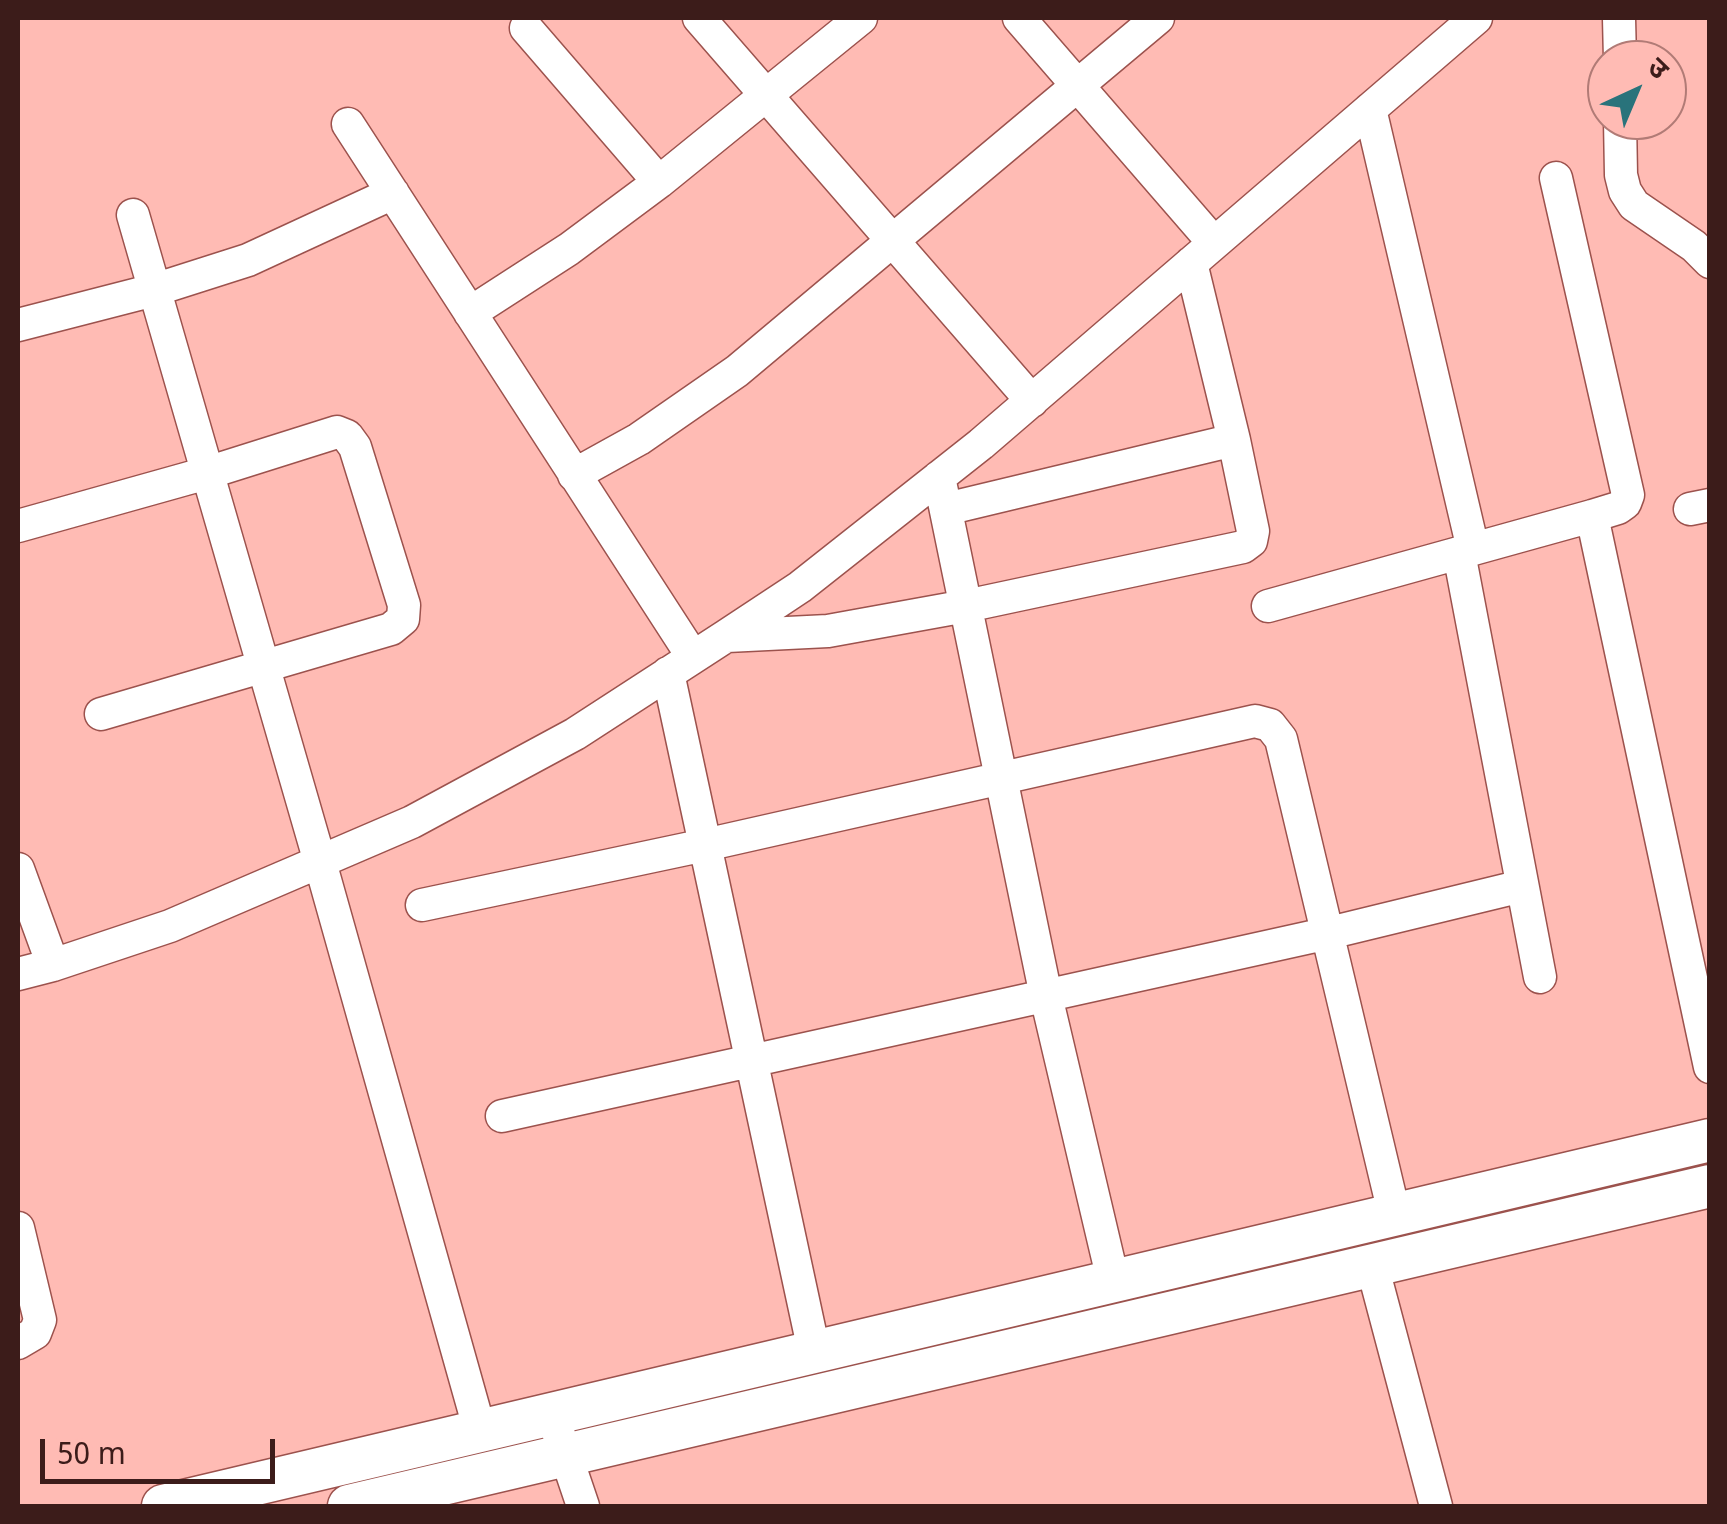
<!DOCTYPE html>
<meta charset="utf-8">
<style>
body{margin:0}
#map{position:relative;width:1727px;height:1524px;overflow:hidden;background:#ffbbb4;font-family:Georgia,"Noto Sans Devanagari",serif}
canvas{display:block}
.frame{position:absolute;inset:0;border:20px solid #3c1c1a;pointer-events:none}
.north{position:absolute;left:1587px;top:40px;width:100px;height:100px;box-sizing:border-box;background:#ffbbb4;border:2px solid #b17b76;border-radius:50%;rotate:44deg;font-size:28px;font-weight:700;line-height:40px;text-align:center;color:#3c1c1a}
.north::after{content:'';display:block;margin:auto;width:35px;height:45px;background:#29737b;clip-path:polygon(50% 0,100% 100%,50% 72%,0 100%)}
.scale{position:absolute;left:40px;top:1439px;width:235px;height:45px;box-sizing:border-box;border:5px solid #3c1c1a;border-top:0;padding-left:12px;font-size:30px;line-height:35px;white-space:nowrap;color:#3c1c1a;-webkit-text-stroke:8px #ffbbb4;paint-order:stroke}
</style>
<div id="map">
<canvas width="1727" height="1524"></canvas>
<div class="frame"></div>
<div class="north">उ</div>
<div class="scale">50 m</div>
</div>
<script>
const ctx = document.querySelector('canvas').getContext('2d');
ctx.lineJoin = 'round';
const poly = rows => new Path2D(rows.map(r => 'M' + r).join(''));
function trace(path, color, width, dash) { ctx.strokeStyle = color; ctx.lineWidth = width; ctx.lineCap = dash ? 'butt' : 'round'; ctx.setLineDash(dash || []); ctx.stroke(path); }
const minor = poly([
 [699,18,1032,401],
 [1019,18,1214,243],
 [1619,18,1620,60],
 [526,28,659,182],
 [1370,109,1473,549],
 [1620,120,1621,175,1625,191,1634,205,1694,246,1710,262],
 [348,124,693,657],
 [133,215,320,862,480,1431],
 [470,313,569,249,659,182,861,18],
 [18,325,154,290,248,260,393,193],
 [574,475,639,439,737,371,1158,18],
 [939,477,1046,996,1113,1280],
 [946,509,1234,440],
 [1690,509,1710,505],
 [1592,516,1710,1067],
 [18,526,207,473,337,432,347,436,355,447,404,605,403,619,391,629,101,714],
 [1459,553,1540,977],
 [1268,606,1592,516,1618,508,1625,503,1628,495,1556,178],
 [727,636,828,631,966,606,1243,547,1251,541,1253,531,1234,440,1191,263],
 [668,673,814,1351],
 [18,869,53,965],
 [422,905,705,845,1255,721,1270,725,1281,739,1394,1213],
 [18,974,53,965,170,926,412,822,575,734,726,636,800,587,981,444,1476,18],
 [502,1116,1329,933,1522,886],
 [18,1228,40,1320,35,1333,18,1343],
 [1372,1265,1436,1506],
 [558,1432,583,1506]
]);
const major = poly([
 [163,1506,1710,1140],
 [349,1506,1710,1186]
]);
trace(minor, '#9c524d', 35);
trace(major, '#9c524d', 45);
trace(minor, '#fff', 32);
trace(major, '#fff', 42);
</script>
